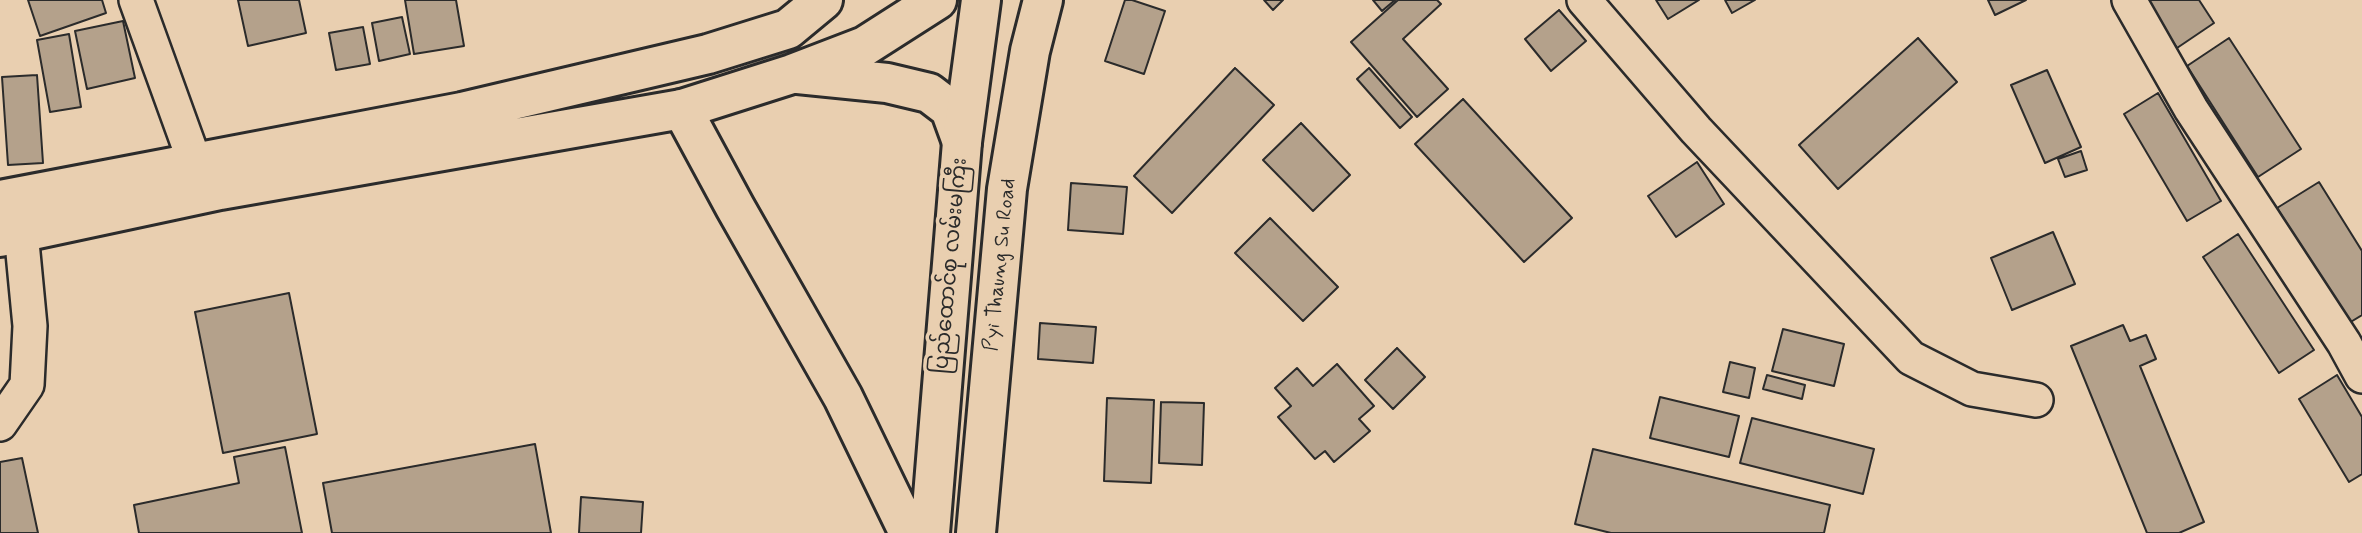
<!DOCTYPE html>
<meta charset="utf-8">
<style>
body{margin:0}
canvas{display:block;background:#e9cfb0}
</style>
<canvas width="2362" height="533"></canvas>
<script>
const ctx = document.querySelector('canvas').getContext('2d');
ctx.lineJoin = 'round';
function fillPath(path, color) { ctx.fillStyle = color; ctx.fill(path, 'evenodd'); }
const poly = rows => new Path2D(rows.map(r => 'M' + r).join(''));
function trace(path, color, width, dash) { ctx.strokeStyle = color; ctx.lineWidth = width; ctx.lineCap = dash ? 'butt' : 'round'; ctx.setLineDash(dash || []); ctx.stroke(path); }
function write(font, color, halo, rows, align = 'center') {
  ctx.font = font + ' Mynerve,"Noto Sans Myanmar",sans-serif'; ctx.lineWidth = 7; ctx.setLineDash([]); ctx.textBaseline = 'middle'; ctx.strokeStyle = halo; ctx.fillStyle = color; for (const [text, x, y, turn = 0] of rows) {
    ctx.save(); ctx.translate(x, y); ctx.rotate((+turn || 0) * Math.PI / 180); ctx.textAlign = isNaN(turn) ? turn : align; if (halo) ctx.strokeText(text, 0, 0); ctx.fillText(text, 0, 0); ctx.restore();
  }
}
const building = poly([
 [28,0,102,0,106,13,40,36,28,0],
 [238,0,299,0,306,33,248,46,238,0],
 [405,0,456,0,464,46,414,54,405,0],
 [1125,0,1132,0,1165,11,1144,74,1105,61,1125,0],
 [1264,0,1283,0,1273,10,1264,0],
 [1373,0,1395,0,1382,11,1373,0],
 [1398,0,1437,0,1441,4,1403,39,1448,89,1417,117,1351,42,1398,0],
 [1656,0,1699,0,1668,19,1656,0],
 [1725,0,1755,0,1732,13,1725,0],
 [1988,0,2026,0,1995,15,1988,0],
 [2145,0,2199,0,2214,23,2177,48,2145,0],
 [1559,10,1586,41,1551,71,1525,39,1559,10],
 [402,17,410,54,379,61,372,23,402,17],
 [123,21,135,78,87,89,75,31,123,21],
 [363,27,370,64,336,70,329,33,363,27],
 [69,34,81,107,50,112,37,40,69,34],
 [1918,38,1957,82,1838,189,1799,145,1918,38],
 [2229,38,2301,149,2258,177,2187,66,2229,38],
 [1235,68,1274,105,1172,213,1134,176,1235,68],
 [1369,68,1412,117,1400,128,1357,79,1369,68],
 [2047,70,2081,147,2045,163,2011,85,2047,70],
 [37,75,43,163,8,165,2,77,37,75],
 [2158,93,2221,201,2187,221,2124,114,2158,93],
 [1463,99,1572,218,1524,262,1415,144,1463,99],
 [1301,123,1350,175,1313,211,1263,160,1301,123],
 [2081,151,2087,170,2065,177,2058,159,2081,151],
 [1697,162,1724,204,1676,237,1648,196,1697,162],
 [2319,182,2362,251,2362,315,2349,323,2277,208,2319,182],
 [1071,183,1127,187,1123,234,1068,230,1071,183],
 [1270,218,1338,287,1303,321,1235,253,1270,218],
 [2053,232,2075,284,2012,310,1991,258,2053,232],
 [2238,234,2314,350,2279,373,2203,257,2238,234],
 [289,293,317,434,223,453,195,312,289,293],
 [1040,323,1096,327,1093,363,1038,359,1040,323],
 [2123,325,2130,341,2146,335,2156,359,2140,366,2204,522,2179,533,2147,533,2071,346,2123,325],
 [1783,329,1844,344,1834,386,1772,371,1783,329],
 [1397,348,1425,377,1393,409,1365,380,1397,348],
 [1730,362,1755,368,1749,398,1723,392,1730,362],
 [1337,364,1374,406,1359,419,1370,431,1334,462,1325,451,1315,459,1278,417,1291,406,1275,388,1297,368,1313,386,1337,364],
 [1767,375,1805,385,1802,399,1763,389,1767,375],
 [2337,375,2362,417,2362,474,2349,482,2299,399,2337,375],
 [1660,397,1739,416,1729,457,1650,438,1660,397],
 [1107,398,1154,400,1151,483,1104,481,1107,398],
 [1161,402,1204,403,1202,465,1159,463,1161,402],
 [1752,418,1874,449,1863,494,1740,463,1752,418],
 [535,444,551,533,332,533,323,483,535,444],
 [285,447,302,533,139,533,134,505,239,483,234,457,285,447],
 [1593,449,1830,505,1824,533,1611,533,1575,524,1593,449],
 [22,458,38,533,0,533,0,462,22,458],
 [581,497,643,502,641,533,579,533,581,497]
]);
fillPath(building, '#b4a18b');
trace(building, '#2b2b2b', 2);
const street = poly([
 [136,0,195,163,200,189],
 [1584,0,1696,130,1911,358,1972,389,2036,400],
 [2129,0,2191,109,2344,343,2362,376],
 [0,424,27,385,30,326,21,232]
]);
const secondary = poly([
 [798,74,887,83,929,93,950,109,962,142],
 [0,200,462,112,708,54,788,29,823,0],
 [0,237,220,190,682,109,792,74,865,46,937,0]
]);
const primary = poly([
 [682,109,735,207,843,397,909,533],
 [930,533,962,142,981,0],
 [976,533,1007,189,1030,51,1043,0]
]);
trace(street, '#2b2b2b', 38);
trace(secondary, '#2b2b2b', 44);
trace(primary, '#2b2b2b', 44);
trace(street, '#e9cfb0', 33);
trace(secondary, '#e9cfb0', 38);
trace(primary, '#e9cfb0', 38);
write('21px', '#2b2b2b', '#e9cfb0', [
 ["Pyi Thaung Su Road",1001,265,-84],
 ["ပြည်ထောင်စု လမ်းမကြီး",952,266,-85]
]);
</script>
